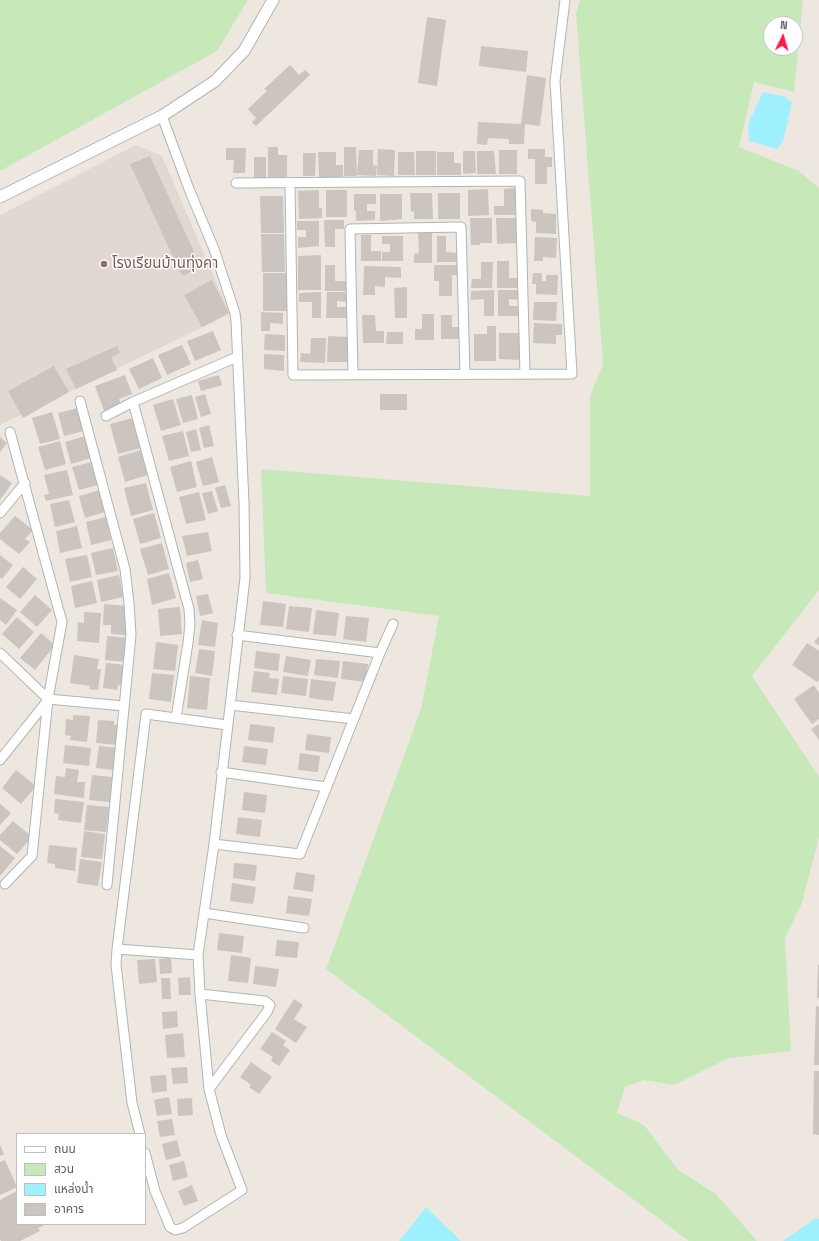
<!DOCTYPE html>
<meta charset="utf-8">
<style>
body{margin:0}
#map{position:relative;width:819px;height:1241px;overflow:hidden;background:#eee7e0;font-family:"Space Grotesk","Noto Sans Thai",sans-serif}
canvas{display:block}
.legend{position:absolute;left:16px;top:1133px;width:130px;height:92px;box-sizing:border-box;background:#fff;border:1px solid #bdc0c1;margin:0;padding:5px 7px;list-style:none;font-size:12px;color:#596163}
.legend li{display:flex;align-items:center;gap:8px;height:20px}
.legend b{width:20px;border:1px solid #bdc0c1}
.north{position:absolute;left:763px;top:16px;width:40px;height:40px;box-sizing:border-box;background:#fff;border:1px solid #bdc0c1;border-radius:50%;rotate:5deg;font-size:11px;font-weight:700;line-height:16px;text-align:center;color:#596163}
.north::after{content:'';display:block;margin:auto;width:14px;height:18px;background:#fa1a4a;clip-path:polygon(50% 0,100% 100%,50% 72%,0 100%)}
</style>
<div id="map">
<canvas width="819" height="1241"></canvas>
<ul class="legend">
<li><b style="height:5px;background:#fff"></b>ถนน</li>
<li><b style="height:11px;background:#c7e9ba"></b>สวน</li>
<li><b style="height:11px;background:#9ff1ff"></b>แหล่งน้ำ</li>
<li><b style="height:11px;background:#cbc4bf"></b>อาคาร</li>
</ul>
<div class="north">N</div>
</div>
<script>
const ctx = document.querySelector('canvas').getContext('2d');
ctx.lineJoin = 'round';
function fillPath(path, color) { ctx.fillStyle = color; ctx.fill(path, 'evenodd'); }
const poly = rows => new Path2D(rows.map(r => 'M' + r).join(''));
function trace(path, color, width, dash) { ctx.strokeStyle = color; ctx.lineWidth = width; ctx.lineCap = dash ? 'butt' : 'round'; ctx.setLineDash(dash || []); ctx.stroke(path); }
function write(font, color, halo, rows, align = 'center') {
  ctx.font = font + ' "Space Grotesk","Noto Sans Thai",sans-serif'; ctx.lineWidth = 3; ctx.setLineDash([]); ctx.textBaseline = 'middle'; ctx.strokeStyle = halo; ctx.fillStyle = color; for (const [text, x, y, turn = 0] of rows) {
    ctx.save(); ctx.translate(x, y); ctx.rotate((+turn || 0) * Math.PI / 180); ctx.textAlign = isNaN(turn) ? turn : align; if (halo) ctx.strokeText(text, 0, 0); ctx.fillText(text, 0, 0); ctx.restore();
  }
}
fillPath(poly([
 [136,145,162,156,230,314,0,425,0,215]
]), '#e0d8d1');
fillPath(poly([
 [0,0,248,0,217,51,0,171],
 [580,0,803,0,794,92,754,82,739,147,799,171,819,188,819,590,752,676,819,777,819,837,802,903,785,938,791,1051,729,1058,674,1085,644,1080,625,1087,617,1113,644,1125,678,1170,716,1194,757,1241,689,1241,326,969,421,709,439,616,266,593,261,469,590,496,590,396,603,364,576,14],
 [771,24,795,24,795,48,771,48]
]), '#c7e9ba');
fillPath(poly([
 [763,92,786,97,792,103,783,141,777,149,749,141,748,124],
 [426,1207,461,1241,399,1241],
 [816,1218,819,1219,819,1241,783,1241]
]), '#9ff1ff');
fillPath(poly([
 [427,17,446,20,437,86,418,83],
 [481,46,528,51,526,72,479,66],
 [290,65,299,75,305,70,310,75,256,126,252,122,256,118,248,109,267,91,264,89],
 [527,75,546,78,540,126,525,124,524,144,509,144,509,139,488,138,487,145,477,144,478,122,521,124],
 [268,147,278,147,278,155,287,155,287,177,268,177],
 [344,147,356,147,357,176,344,176],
 [226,148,246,148,245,173,233,173,234,160,226,160],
 [378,149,395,150,394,176,377,175],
 [528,149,545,149,545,157,552,157,552,167,547,167,547,184,535,184,535,159,528,159],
 [359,150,373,150,373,165,377,166,376,176,357,175],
 [499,150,517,150,517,174,499,174],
 [416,151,436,151,436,175,416,175],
 [463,151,475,151,476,173,463,174],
 [477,151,494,151,496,174,477,174],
 [318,152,336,152,336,165,343,165,343,177,319,177],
 [398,152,414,152,415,175,398,175],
 [437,152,454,152,454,163,461,163,461,175,437,175],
 [303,153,316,153,315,176,303,176],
 [150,156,201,267,182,276,130,164],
 [254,157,266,157,266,179,254,179],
 [515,188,516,215,494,215,494,206,504,206,504,189],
 [488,189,489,215,468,216,468,190],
 [319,190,319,208,322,208,322,218,299,219,298,191],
 [326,190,347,190,347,217,326,217],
 [410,193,432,193,433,219,414,219,414,211,411,212],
 [438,193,460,193,460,219,438,219],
 [354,194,376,194,376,204,367,204,367,211,375,211,375,220,356,221,356,211,354,211],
 [380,194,402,194,402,219,380,221],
 [260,196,283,196,284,233,261,233],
 [531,209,543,210,543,213,556,214,556,234,536,233,536,222,531,221],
 [470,218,492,218,492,243,480,243,480,245,471,245],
 [496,218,517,218,518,243,497,244],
 [324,220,344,220,344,229,335,229,335,247,325,247],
 [297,221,319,221,319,246,298,248,298,237,306,237,306,230,297,230],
 [418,233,432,233,432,263,414,263,414,254,419,253],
 [261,234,284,234,285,272,262,272],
 [361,235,371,235,371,251,381,251,381,261,361,261],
 [382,236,403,236,403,261,382,261,382,252,390,252,390,244,382,244],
 [437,236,446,236,446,252,458,253,457,262,437,262],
 [535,237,557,238,556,258,543,257,543,261,534,261],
 [321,255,321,290,298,290,298,256],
 [497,261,509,261,509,278,519,278,519,288,497,288],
 [481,262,493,262,492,288,471,288,472,279,481,279],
 [325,265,335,265,335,281,346,281,346,291,325,291],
 [434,265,457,265,457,275,452,275,452,296,439,296,439,281,434,281],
 [364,266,401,267,401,278,385,277,385,287,375,286,375,295,363,295],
 [263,273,286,273,287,311,263,311],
 [533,273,542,273,542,281,546,281,546,275,558,275,557,295,536,294,536,284,532,284],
 [212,280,229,313,202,327,184,295],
 [407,287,407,318,395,318,394,288],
 [494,290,494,316,484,316,484,299,471,300,471,291],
 [498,290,519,290,519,300,509,299,509,306,519,306,519,316,498,316],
 [321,292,321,318,312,318,312,302,299,302,299,293],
 [327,292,347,292,347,302,337,301,337,307,347,307,347,318,326,318],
 [534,302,557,302,556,321,533,320],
 [261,312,283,313,283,324,270,323,270,331,261,331],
 [422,314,434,314,434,340,415,340,415,329,422,329],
 [362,315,375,315,376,331,384,331,384,343,363,343],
 [441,315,452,315,452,327,460,327,460,339,441,339],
 [534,323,562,324,562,335,556,335,556,344,533,343],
 [487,326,496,326,496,361,474,361,474,334,487,334],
 [213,331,221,350,195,361,187,341],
 [387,332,403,332,403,344,386,344],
 [499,333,520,333,521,360,499,359],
 [265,334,285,335,285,351,264,350],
 [328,336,348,337,347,362,327,362],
 [311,338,326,338,325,363,300,362,301,353,310,354],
 [182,345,191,364,167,375,158,355],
 [117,346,120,353,111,357,117,370,76,389,66,369],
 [264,354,284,355,284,371,264,369],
 [153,358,162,378,139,389,129,369],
 [54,366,69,392,23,418,8,391],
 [125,375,132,394,119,399,122,407,105,413,95,386],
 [219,375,222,385,201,391,198,381],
 [205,394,211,414,201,417,195,397],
 [380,394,407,394,407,410,380,410],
 [192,395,198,419,183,423,176,399],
 [173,399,181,425,161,431,153,405],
 [78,408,84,431,64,436,58,413],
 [52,412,60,439,40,444,32,418],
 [133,418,141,448,118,454,110,424],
 [209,425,214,446,204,448,199,428],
 [196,429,201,450,191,452,186,432],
 [183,431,189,456,169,461,162,436],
 [85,436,91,458,71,464,65,442],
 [0,437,7,443,0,452],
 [60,441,66,464,45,470,38,447],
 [141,450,148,475,125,482,118,457],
 [212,457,219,482,203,486,196,462],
 [191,461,197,487,177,492,170,467],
 [92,462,98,485,79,490,72,467],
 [67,470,73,495,46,501,44,495,49,494,44,475],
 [0,475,12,483,0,500],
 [146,483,153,510,131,516,124,488],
 [225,485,231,506,221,508,215,488],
 [100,490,105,512,85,518,79,496],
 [212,491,218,511,208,514,202,493],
 [199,492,206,520,186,524,179,497],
 [69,500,75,522,55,527,50,504],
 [154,513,161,538,140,544,133,519],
 [15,516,33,530,25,539,30,542,19,554,0,539,0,533],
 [106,517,111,540,91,545,86,522],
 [77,526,82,548,60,553,56,531],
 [208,532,212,551,187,556,182,536],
 [162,543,169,569,148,575,140,549],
 [113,548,118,571,96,575,91,553],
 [0,555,13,565,2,579,0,578],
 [87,555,92,577,70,582,65,559],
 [198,560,203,579,190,582,186,563],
 [23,567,37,579,20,599,6,587],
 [169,573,176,598,152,605,147,579],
 [119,575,123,597,101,602,97,580],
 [92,581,97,603,75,608,71,586],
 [208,594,213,613,200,616,196,596],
 [35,595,52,610,37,627,20,612],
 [0,598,17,610,6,625,0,620],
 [263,601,286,604,283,627,260,625],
 [104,604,127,606,126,635,111,634,111,625,103,625],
 [289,606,312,608,309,632,286,629],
 [180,607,182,634,160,636,158,609],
 [316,610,339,613,336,636,313,634],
 [84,612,101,613,99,643,77,641,78,622,84,623],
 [346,616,369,618,366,642,343,639],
 [17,617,34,632,19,649,2,634],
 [202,620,218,623,215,647,198,645],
 [41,633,55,645,35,670,20,658],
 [107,636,128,638,125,662,105,660],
 [819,636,819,646,814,642],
 [156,642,178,645,175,671,153,669],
 [807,643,819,651,819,680,817,682,792,665],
 [199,649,215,651,212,676,195,673],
 [256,651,280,654,278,671,254,668],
 [74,655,99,659,97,669,101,669,98,690,89,689,90,686,70,683],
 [286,656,311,660,308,676,283,672],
 [316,659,340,661,338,678,314,675],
 [343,661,368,664,366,682,341,679],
 [106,663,126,665,123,686,118,685,117,690,103,688],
 [254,671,270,673,269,678,279,679,277,695,251,692],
 [152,673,174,675,171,702,149,699],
 [190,676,210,678,207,710,187,708],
 [283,676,308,679,306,696,281,693],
 [311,679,336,682,333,701,309,698],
 [814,685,819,693,819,719,812,724,794,699],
 [73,715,90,716,87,742,70,740,71,736,65,735,66,719,73,720],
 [98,720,114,721,114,725,119,725,117,745,96,743],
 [250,724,275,727,273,743,248,740],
 [819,724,819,740,811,729],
 [307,734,331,737,329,753,305,750],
 [65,745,91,748,89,766,63,763],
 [99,746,117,748,114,770,96,768],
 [244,746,268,749,266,765,242,762],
 [300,753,320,756,318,772,298,770],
 [66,768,79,770,77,782,85,782,84,798,54,794,56,776,65,777],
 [16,770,36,786,21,804,2,788],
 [92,775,113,777,110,802,89,800],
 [244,792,267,795,265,813,242,810],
 [55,799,84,802,81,823,58,820,59,814,54,813],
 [0,804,11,813,0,825],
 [87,805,109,807,106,832,84,830],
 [238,817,262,820,260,837,236,834],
 [13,821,32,837,17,854,0,840,0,835],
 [84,831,105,834,102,859,81,857],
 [49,845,77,848,75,871,55,868,55,864,47,863],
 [0,846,15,858,0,876],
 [80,859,102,862,98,886,77,883],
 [234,863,257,865,255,881,233,878],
 [296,872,315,875,313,892,293,889],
 [232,883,256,887,253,904,230,901],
 [288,896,312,899,309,916,286,913],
 [219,933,244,936,242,953,217,950],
 [277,940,299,942,297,958,275,956],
 [231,955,251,958,248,983,228,981],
 [171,958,172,973,160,974,159,959],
 [155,959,157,982,139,984,137,960],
 [818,965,819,965,819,998,817,998],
 [255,966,279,969,276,987,253,984],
 [190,977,191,995,179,995,178,978],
 [161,978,170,978,171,999,162,999],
 [294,999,303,1005,294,1019,307,1027,296,1043,275,1029],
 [816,1006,819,1007,819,1065,814,1065],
 [177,1011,178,1027,163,1029,162,1012],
 [272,1032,286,1041,283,1045,290,1050,279,1066,271,1061,273,1057,260,1049],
 [183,1033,185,1057,167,1058,165,1035],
 [251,1062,272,1077,259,1094,249,1087,251,1085,240,1077],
 [187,1067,188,1083,173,1084,171,1068],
 [814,1071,819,1071,819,1135,813,1134],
 [166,1075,167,1091,152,1093,150,1076],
 [169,1097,172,1114,157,1116,154,1100],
 [192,1098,193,1115,178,1116,177,1099],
 [172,1119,175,1135,160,1137,157,1121],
 [177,1140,181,1156,166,1160,162,1144],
 [0,1145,4,1154,0,1156],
 [5,1160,17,1187,0,1195,0,1162],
 [184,1161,188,1177,173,1181,169,1165],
 [192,1185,198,1201,184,1206,178,1191],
 [17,1191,17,1224,47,1224,38,1228,40,1231,20,1241,1,1241,0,1238,0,1200]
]), '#cbc4bf');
const minor = poly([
 [236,183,520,181,525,374],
 [290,183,293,375,572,374,555,81,565,0],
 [353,375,350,229,461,227,465,374],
 [80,401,125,569,129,603,131,635,107,885],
 [133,402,189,609,190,624,188,643,176,718],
 [106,416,133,402,237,357],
 [0,513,25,483],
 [237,635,380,653],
 [0,653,48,699,124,706],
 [230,705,354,719],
 [0,760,48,700],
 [221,772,326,787],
 [214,844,300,854,380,653,393,624],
 [5,884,32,856,48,699,62,622,10,432],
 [204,913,304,928],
 [117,949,198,955],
 [200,994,265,1001,270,1005,267,1012,209,1089],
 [140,1134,132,1103,116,965,117,949,146,714,227,725],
 [145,1153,155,1191,170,1227,175,1230,183,1228,242,1190,221,1135,209,1089,200,994,198,955,214,844,245,578,244,503,236,321,235,313,214,249,189,189,162,116]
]);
const tertiary = poly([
 [0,197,162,116,215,81,244,51,273,0]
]);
trace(minor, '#afb5b8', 11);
trace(tertiary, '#afb5b8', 13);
trace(minor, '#fff', 9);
trace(tertiary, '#fff', 11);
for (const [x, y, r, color] of [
 [104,264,4,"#8d6e63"]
]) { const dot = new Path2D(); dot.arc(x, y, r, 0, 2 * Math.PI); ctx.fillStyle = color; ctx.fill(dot); trace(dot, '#fff', 1.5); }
write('15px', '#785e54', '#fff', [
 ["โรงเรียนบ้านทุ่งคา",112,264]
], 'left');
</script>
